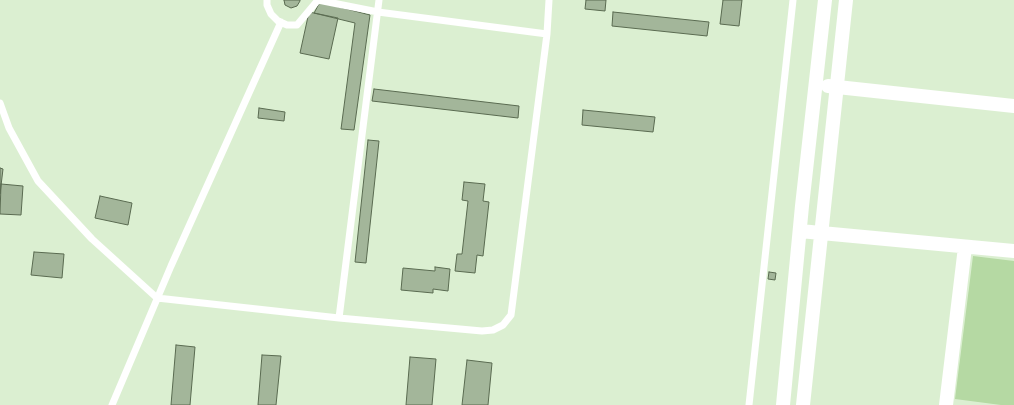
<!DOCTYPE html>
<style>
body{margin:0}
canvas{display:block;background:#dbefd1}
</style>
<canvas width="1014" height="405"></canvas>
<script>
const ctx = document.querySelector('canvas').getContext('2d');
ctx.lineJoin = 'round';
function fillPath(path, color) { ctx.fillStyle = color; ctx.fill(path, 'evenodd'); }
const poly = rows => new Path2D(rows.map(r => 'M' + r).join(''));
function trace(path, color, width, dash) { ctx.strokeStyle = color; ctx.lineWidth = width; ctx.lineCap = dash ? 'butt' : 'round'; ctx.setLineDash(dash || []); ctx.stroke(path); }
fillPath(poly([
 [973,256,1014,261,1014,405,1001,405,955,399]
]), '#b5d9a3');
const building = poly([
 [284,0,300,0,300,1,297,6,291,8,285,5,284,0],
 [586,0,606,0,605,11,585,9,586,0],
 [723,0,742,0,739,26,720,24,723,0],
 [320,2,370,15,354,130,341,129,355,23,314,13,320,2],
 [309,12,338,18,329,59,300,53,309,12],
 [613,12,709,22,707,36,612,26,613,12],
 [374,89,519,106,518,118,372,101,374,89],
 [259,108,285,112,284,121,258,118,259,108],
 [583,110,655,117,653,132,582,125,583,110],
 [368,140,379,141,366,263,355,262,368,140],
 [0,168,3,169,0,194,0,168],
 [464,182,485,184,483,201,489,202,483,256,477,255,475,273,455,271,457,254,462,254,468,201,462,200,464,182],
 [1,184,23,186,21,215,0,214,1,184],
 [100,196,132,203,128,225,95,218,100,196],
 [34,252,64,254,62,278,31,275,34,252],
 [435,267,450,269,448,291,433,289,433,293,401,290,403,268,435,271,435,267],
 [769,272,776,273,775,280,768,279,769,272],
 [176,345,195,347,190,405,171,405,176,345],
 [262,355,281,356,276,405,258,405,262,355],
 [410,357,436,359,432,405,406,405,410,357],
 [467,360,492,363,488,405,462,405,467,360]
]);
fillPath(building, '#a3b69a');
trace(building, '#5a6b51', 1);
trace(poly([
 [267,0,267,5,271,14,278,21,287,25,297,25,318,0,378,12,547,34],
 [0,103,9,128,38,181,92,239,157,298,339,318,482,331,493,330,503,325,511,315,547,34,549,0],
 [339,318,379,0],
 [112,405,171,266,281,22],
 [749,405,793,0]
]), '#fff', 7);
trace(poly([
 [828,86,1014,106],
 [800,231,1014,251],
 [783,405,802,206,825,0],
 [803,405,846,0],
 [946,405,965,247]
]), '#fff', 14);
</script>
